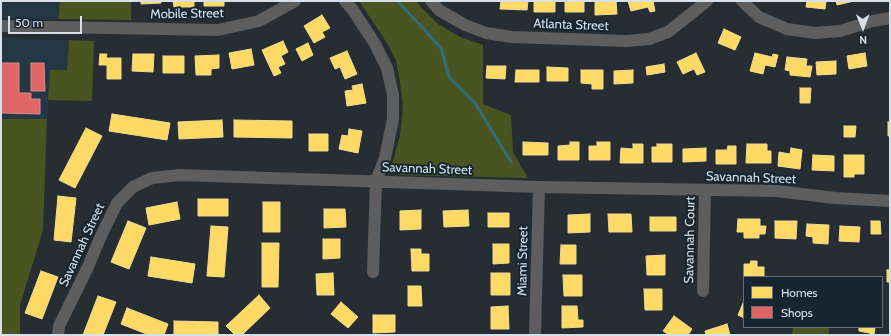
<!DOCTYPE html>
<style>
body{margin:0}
#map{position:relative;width:891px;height:336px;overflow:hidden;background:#262e34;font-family:Cabin,sans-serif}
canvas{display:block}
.frame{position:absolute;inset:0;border:2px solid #d7e0e8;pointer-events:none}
.legend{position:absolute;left:743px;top:276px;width:140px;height:52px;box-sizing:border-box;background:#162530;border:1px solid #63707a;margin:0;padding:5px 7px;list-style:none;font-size:12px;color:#d7e0e8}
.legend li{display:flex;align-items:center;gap:8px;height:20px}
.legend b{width:20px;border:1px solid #63707a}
.north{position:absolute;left:843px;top:8px;width:40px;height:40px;-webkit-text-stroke:3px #162530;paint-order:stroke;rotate:179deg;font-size:11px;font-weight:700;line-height:16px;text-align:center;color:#d7e0e8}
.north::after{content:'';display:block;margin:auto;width:14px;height:18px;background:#d7e0e8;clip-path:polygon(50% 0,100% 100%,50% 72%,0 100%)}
.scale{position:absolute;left:8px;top:16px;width:74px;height:18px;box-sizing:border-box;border:2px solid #d7e0e8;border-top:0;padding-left:5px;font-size:12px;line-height:14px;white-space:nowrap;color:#d7e0e8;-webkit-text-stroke:3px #162530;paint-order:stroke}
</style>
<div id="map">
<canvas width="891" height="336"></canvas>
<div class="frame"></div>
<ul class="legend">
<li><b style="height:11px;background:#ffd966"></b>Homes</li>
<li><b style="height:11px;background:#e06666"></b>Shops</li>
</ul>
<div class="north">N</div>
<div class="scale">50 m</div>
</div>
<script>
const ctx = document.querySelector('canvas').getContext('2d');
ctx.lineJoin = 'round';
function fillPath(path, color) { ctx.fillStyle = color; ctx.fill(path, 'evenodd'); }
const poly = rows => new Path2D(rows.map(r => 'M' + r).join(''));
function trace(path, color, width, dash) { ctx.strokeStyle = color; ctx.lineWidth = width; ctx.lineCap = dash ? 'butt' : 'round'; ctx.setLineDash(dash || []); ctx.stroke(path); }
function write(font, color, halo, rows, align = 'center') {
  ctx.font = font + ' Cabin,sans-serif'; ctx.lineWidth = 4; ctx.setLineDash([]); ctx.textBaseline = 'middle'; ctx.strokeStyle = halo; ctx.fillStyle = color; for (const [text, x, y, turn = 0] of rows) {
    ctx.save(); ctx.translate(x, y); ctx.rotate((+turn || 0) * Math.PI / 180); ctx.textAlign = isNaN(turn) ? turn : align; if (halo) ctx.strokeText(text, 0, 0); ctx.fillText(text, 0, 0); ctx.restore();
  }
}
fillPath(poly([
 [1,1,60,1,58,19,1,18],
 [1,38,69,40,67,70,50,70,47,119,1,119]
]), '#233745');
fillPath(poly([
 [60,1,131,1,131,20,58,19],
 [359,1,417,1,421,7,438,24,460,37,483,45,483,104,511,115,513,152,528,178,401,175,395,172,392,165,400,136,403,107,400,82,396,60,387,43],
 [69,40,94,41,92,101,48,100,50,70,67,70],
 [1,119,47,119,43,230,20,305,20,335,1,335],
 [793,327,829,327,829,335,792,335]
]), '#4a5420');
const homes = poly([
 [141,1,161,1,161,3,141,4,141,1],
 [173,1,194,1,194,7,174,7,173,1],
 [204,1,224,1,224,6,204,6,204,1],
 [501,1,528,1,527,10,500,9,501,1],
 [534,1,555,1,555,12,534,12,534,1],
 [565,1,584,1,584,12,565,12,565,1],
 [595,1,616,1,617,14,595,15,595,1],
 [628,1,653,1,655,11,650,12,648,7,631,11,628,1],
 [807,1,826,1,825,9,806,7,807,1],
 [836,1,854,1,837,5,836,1],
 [322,15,330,28,322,32,325,37,314,43,304,26,322,15],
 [724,29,741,37,735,50,718,43,724,29],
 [283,41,288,52,281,56,285,64,278,67,281,73,274,76,262,50,283,41],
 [308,43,313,55,302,61,296,49,308,43],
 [251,49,254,65,232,69,229,53,251,49],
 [347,51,357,74,345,79,340,67,335,69,330,58,347,51],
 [696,53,705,72,697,75,694,69,683,74,677,62,696,53],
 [755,53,772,57,773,54,778,55,775,67,765,65,763,74,750,71,755,53],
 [865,53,867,66,849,69,847,56,865,53],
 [100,54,107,54,106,58,121,58,121,79,107,79,107,65,99,65,100,54],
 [133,54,154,54,153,72,132,71,133,54],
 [219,55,219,68,211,69,211,75,196,75,195,56,219,55],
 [163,56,184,56,184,73,163,73,163,56],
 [787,57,807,59,806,66,812,66,810,77,790,75,790,71,785,70,787,57],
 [836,61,836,74,817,75,816,62,836,61],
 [664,64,665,72,647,75,646,67,664,64],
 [487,66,506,66,505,79,486,78,487,66],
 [547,67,568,68,568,81,547,81,547,67],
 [516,70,539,70,539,82,515,82,516,70],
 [581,70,603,70,603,89,592,89,592,84,581,83,581,70],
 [633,70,633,83,614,84,614,71,633,70],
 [362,84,366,103,347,106,345,91,353,90,352,86,362,84],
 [800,88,811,88,810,103,800,103,800,88],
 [112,114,170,123,167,140,109,131,112,114],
 [222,120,223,137,179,139,178,122,222,120],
 [234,120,292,121,292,138,234,137,234,120],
 [888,122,890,122,890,136,888,136,888,122],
 [844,126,856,126,855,137,844,137,844,126],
 [86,128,102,136,75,188,59,180,86,128],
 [349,129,362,131,358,153,339,149,342,135,348,136,349,129],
 [309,134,328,134,328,151,309,151,309,134],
 [523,142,548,143,548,155,523,155,523,142],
 [570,142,579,142,579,160,558,160,558,146,570,145,570,142],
 [597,142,610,142,610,160,589,160,589,146,597,146,597,142],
 [633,144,643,144,643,163,620,163,621,148,633,149,633,144],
 [657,144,672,144,672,162,652,162,652,147,657,147,657,144],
 [747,144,767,144,767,151,771,151,771,163,746,163,747,144],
 [728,146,736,146,736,164,716,164,716,150,727,150,728,146],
 [706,148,706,161,683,162,683,149,706,148],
 [791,148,802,150,800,169,778,166,779,152,790,154,791,148],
 [813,155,834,156,834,171,812,170,813,155],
 [844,155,864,155,864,174,854,174,854,177,844,177,844,155],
 [58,196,76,198,71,242,54,240,58,196],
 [198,199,228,199,228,216,198,216,198,199],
 [177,202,180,219,149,225,146,208,177,202],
 [263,202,280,202,280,232,263,232,263,202],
 [324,209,345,209,346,227,324,228,324,209],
 [421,210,421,229,400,230,400,211,421,210],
 [468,210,469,226,444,227,443,211,468,210],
 [488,213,509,213,509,227,488,227,488,213],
 [590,214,590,232,568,233,568,215,590,214],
 [608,214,631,214,632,232,609,232,608,214],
 [650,217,676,217,676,231,650,231,650,217],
 [738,219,760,219,760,226,766,226,765,234,759,234,759,238,744,238,744,232,737,232,738,219],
 [128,221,146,228,129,269,111,262,128,221],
 [775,221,797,221,796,239,775,238,775,221],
 [871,221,880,221,881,234,871,234,871,221],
 [807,224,829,225,828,244,813,243,813,237,806,236,807,224],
 [211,226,228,227,224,277,207,276,211,226],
 [840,226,860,227,859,242,839,241,840,226],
 [323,239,340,239,340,258,323,259,323,239],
 [262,243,279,243,278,287,262,287,262,243],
 [493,244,509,244,509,263,493,264,493,244],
 [561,245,576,245,576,264,560,264,561,245],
 [411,249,421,249,421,254,429,254,429,271,412,271,411,249],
 [665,255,665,275,647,275,646,256,665,255],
 [151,257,195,264,192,283,148,276,151,257],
 [751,261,757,261,757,267,764,267,764,277,744,277,744,286,744,264,750,264,751,261],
 [887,270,890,270,890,282,887,282,887,270],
 [41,271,58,277,42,319,25,313,41,271],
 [333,273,334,295,317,295,316,274,333,273],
 [491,273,510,273,510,295,491,295,491,273],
 [563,275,582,275,582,296,564,296,563,275],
 [408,286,421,286,422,306,408,306,408,286],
 [644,289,662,289,662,310,645,310,644,289],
 [259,295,270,308,242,335,235,335,226,326,259,295],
 [98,296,116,302,103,335,83,335,98,296],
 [744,301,744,318,738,315,744,301],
 [341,302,358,317,348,328,331,314,341,302],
 [508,306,509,329,491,329,491,307,508,306],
 [562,306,577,306,578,320,583,320,583,327,562,328,562,306],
 [127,308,168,324,164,335,149,335,121,324,127,308],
 [373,315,395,315,395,332,373,333,373,315],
 [674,316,692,329,688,335,669,335,663,331,674,316],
 [174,321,218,322,218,335,174,335,174,321],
 [727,324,730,335,706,335,705,331,727,324],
 [859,327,875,327,874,334,859,331,859,327]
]);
fillPath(homes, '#ffd966');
trace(homes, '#f3db8d', 1);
const shops = poly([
 [1,63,19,63,19,93,31,93,31,99,40,99,40,114,1,113,1,63],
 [31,63,44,63,45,91,31,91,31,63]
]);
fillPath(shops, '#e06666');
trace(shops, '#dd8b8d', 1);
trace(poly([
 [397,1,422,27,441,48,449,77,475,103,511,162]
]), '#306e7a', 3);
trace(poly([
 [345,1,353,10,375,44,387,68,393,95,393,119,385,158,376,181,373,272],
 [431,1,439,10,465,25,486,33,512,37,626,41,649,39,668,32,707,1],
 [742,1,759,17,787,29,815,33,840,31,873,21,890,18],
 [1,26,218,30,259,21,295,1],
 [703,291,705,190],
 [58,335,59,326,87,269,101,236,117,203,133,187,152,178,180,175,539,187,777,191,835,198,890,201],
 [535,335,539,187]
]), '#5f5e5e', 12);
write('13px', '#d7e0e8', '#162530', [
 ["Mobile Street",187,14,-1],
 ["Atlanta Street",571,25,2],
 ["Savannah Street",427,169,2],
 ["Savannah Street",751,178,2],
 ["Savannah Court",690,240,-89],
 ["Savannah Street",82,245,-65],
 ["Miami Street",523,261,-89]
]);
</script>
